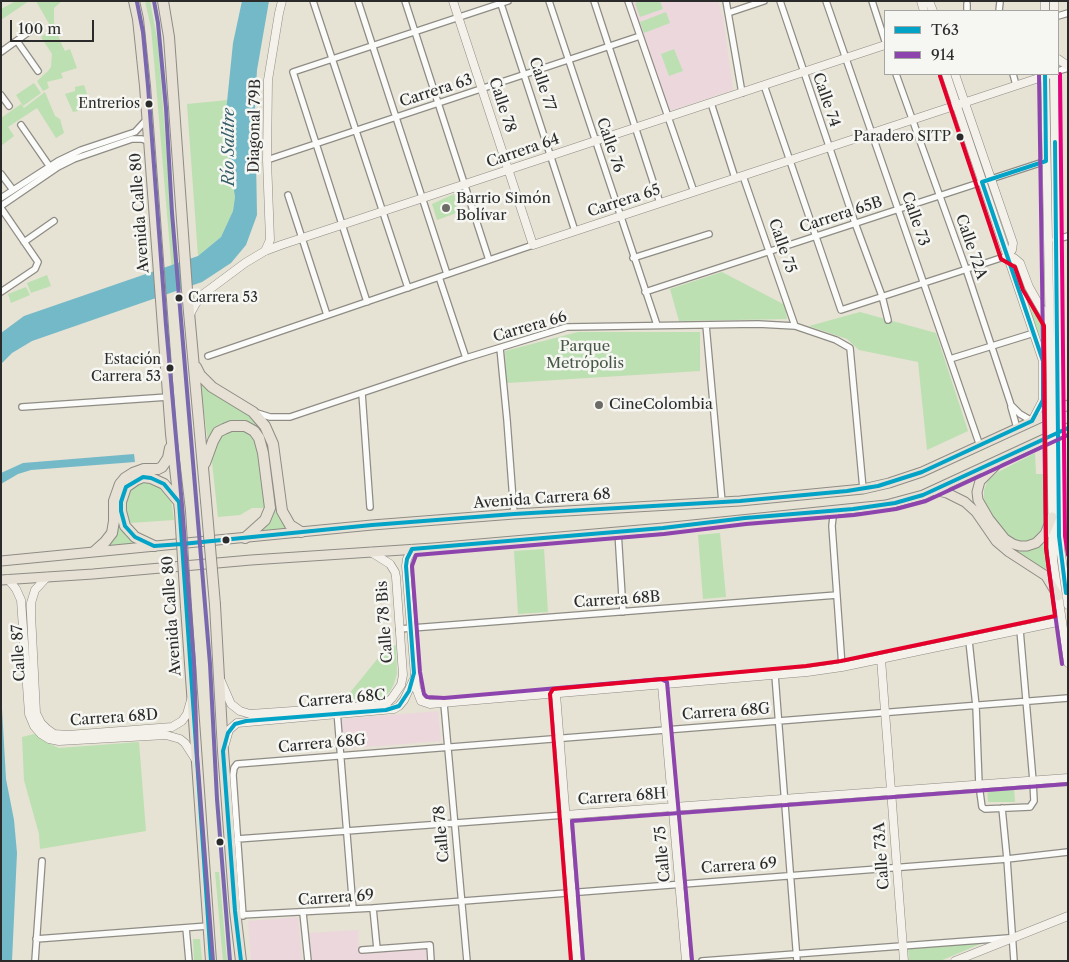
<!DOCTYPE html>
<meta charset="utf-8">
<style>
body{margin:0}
#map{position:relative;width:1069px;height:962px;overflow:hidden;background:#e6e2d4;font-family:"Libre Caslon Text",serif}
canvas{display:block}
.frame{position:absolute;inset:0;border:2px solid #2b2b2b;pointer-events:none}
.legend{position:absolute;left:884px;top:10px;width:175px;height:65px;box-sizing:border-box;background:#f6f6f2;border:1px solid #a5a5a2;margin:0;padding:6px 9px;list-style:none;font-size:15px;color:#2b2b2b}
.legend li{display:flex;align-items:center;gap:10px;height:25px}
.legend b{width:25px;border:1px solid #a5a5a2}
.scale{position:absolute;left:10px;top:20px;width:84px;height:22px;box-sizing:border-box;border:2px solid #2b2b2b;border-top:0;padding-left:6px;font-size:15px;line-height:18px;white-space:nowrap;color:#2b2b2b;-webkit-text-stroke:4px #f6f6f2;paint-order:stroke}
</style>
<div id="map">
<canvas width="1069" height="962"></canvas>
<div class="frame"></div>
<ul class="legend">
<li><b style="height:6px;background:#02a3c6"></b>T63</li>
<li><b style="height:6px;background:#8e44ad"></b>914</li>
</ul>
<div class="scale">100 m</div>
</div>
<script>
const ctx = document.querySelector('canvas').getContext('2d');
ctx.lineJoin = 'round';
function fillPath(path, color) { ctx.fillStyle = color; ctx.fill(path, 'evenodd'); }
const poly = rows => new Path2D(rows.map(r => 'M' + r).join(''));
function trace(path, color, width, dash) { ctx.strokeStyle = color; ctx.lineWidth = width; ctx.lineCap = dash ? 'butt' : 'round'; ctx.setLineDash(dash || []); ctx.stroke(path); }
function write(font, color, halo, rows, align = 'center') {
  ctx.font = font + ' "Libre Caslon Text",serif'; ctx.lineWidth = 5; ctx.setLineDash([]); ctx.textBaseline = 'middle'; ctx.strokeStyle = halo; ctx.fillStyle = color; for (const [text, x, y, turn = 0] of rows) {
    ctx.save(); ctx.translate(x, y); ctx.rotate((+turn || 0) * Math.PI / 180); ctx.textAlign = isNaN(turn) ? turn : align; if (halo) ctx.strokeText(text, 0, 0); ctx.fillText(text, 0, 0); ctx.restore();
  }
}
fillPath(poly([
 [631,1,718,1,723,17,733,90,670,111],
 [438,711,441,741,343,749,341,719],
 [298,917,302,961,251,961,248,921],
 [358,930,359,953,426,949,427,961,311,961,309,933]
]), '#ecd8dc');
fillPath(poly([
 [16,1,29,1,1,20,1,9],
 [36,1,62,1,54,8,54,25,62,45,65,51,70,49,77,68,61,73,63,78,47,82,49,88,43,91,37,81,48,71,51,67,52,54,41,37,52,29],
 [145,1,150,1,158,43,176,273,172,273,155,72,151,28],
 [641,1,660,1,663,9,640,17,635,3],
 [666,12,670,23,644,33,640,22],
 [674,49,683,71,669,76,661,54],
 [34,83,41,93,23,106,16,95],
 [84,85,90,103,81,106,82,110,73,112,65,94,75,91,75,87],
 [45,92,55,116,60,119,64,133,56,138,37,108,8,127,14,136,1,146,1,118,21,104,24,108],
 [228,100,226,112,229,159,235,197,233,211,221,237,198,256,187,104],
 [454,194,459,212,437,220,432,204],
 [1014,265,1019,271,1030,299,1042,324,1046,336,1047,364],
 [722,272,785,305,787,319,679,321,670,289],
 [47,275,51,286,31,293,27,283],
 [26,287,30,295,11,303,8,294],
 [860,312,936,333,968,431,927,450,918,362,859,350,847,339,809,326],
 [578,332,700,332,700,371,507,383,505,351],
 [200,382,247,413,262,426,271,450,278,515,289,531,254,534,265,524,265,446,241,421,208,442],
 [237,428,253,434,258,443,266,508,252,508,240,515,218,517,211,453,217,437],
 [1035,453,1036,474,1048,474,1048,519,1044,530,1038,537,1028,541,1017,541,1011,539,1003,530,987,507,984,499,984,490,988,480,998,472],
 [146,481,156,483,171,499,174,520,130,523,125,517,124,505,131,488,138,482],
 [118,515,138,544,103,547],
 [720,533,726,597,703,599,698,535],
 [1002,542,1036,546,1043,543,1049,572,1027,560],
 [544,549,548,612,518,614,514,551],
 [391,644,396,646,397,674,393,686,389,693,377,699,344,700,387,647],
 [34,734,46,742,59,748,139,742,146,831,40,849,39,834,24,780,22,737],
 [1014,787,1015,802,988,802,987,788],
 [215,872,219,872,227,961,223,961],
 [193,939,200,939,202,961,194,961],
 [985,942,940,961,909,961,908,948]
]), '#bce0b2');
fillPath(poly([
 [242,1,269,1,257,70,255,103,257,215,246,245,231,263,202,282,32,341,12,353,1,364,1,333,24,316,198,256,221,237,233,211,235,197,229,159,226,112,233,43],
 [134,454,135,462,31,470,18,474,1,484,1,473,23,463],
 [1,691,6,779,14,820,17,853,12,961,1,961]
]), '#73b9c7');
const street = poly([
 [313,1,408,288],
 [358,1,447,274],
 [405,1,489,260],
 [500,1,575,231],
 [549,1,657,325],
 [594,1,660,203],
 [628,1,694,192],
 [726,1,742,93],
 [780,1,855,223,882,296,888,320],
 [826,1,980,446],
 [872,1,885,41],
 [967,11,967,4],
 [999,11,1000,2],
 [728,13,764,1],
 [1058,16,1068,13],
 [17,41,38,71],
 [1,52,37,26],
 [1058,71,1068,68],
 [896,74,966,269,1011,405,1020,414,1032,421],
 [1013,74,1016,85],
 [764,85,841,310,1007,256],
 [1,95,9,106],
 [711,103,735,178],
 [21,125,50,167],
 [267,160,640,36],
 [1,174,13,190],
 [743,176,795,326],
 [288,195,327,315],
 [1,198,58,161,81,150,135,132,147,119],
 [1,206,58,167,74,159,132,139,142,139,150,142],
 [1,208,38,262,35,269,1,292],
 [1055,240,1068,236],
 [24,242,54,221],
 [633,258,709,234],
 [439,277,466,358],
 [645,292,1046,161],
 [367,302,293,72,508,1],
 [706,325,722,502],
 [500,348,507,420,514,514],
 [208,356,533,245],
 [950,359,1034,333],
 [362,393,370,507],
 [22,407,168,397],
 [1011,407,1017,428],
 [257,413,270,417,290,417,466,358,567,327,758,324,795,326,836,340,850,348,863,489],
 [838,510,833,517,832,526,842,667],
 [618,532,623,612],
 [399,629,837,595],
 [969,641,976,706,979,785,982,807,985,809,1030,807,1034,801,1033,781,1020,630],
 [775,675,797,961],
 [444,704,467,961],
 [337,711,353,909],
 [1002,808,1007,859,1014,961],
 [237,839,565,815],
 [373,908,377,949],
 [303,913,308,961],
 [241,915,373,908,1007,859,1068,852],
 [243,916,233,775,234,768,237,764,1068,698],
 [186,928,189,961],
 [36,939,208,926],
 [362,950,430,945,431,961],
 [35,961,42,861],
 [702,961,1008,938]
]);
const secondary = poly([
 [453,1,533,245,1051,74],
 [921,1,924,11],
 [929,1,933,11],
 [1045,1,1045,11],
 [1054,1,1054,11],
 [1058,59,1068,66],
 [946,74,1043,361,1043,400,1032,421],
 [955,74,1013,243,1012,250,1007,256],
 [1045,74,1050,346],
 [1054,74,1058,347],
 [265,251,270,240,267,160,268,80,279,13,282,1],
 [1007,256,1014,258,1020,263,1029,287,1049,322],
 [189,316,195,305,202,295,245,263,265,251,281,245,885,45],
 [1052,492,1053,560,1068,663],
 [1059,493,1060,547,1068,605],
 [412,549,407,559,406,566,416,688,421,701,430,704,807,672,842,667,1062,621],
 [47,577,35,590,31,603,31,614,36,713,41,723,47,729,54,734,68,735,172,727,182,721,187,714,191,700],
 [8,579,16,589,21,600,29,714,34,726,41,734,49,739,59,741,166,735,180,739,185,743,196,760],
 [881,659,904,961],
 [221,681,231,704,240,711,250,714,379,705,388,702,392,698,401,685,403,675,396,577,395,572,390,564,371,552],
 [662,685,686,961],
 [556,694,577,961],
 [225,744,229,730,237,723,394,709,399,706,404,700,413,681],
 [565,815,1068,778],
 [955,961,1068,916]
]);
const primary = poly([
 [996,465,980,481,977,492,978,500,989,519,1005,539,1013,544,1020,546,1027,546,1036,543,1045,534,1052,517],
 [934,490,947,493,965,502,976,512,996,541,1009,552,1046,576,1058,596],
 [1,561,372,525,514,514,740,501,863,489,889,483,922,472,1068,405],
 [1,580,93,574,251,560,433,548,663,528,886,505,923,495,1068,428]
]);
const highway = poly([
 [134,1,138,19,145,86,171,434,180,511],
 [163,1,169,37,187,290,206,501],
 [196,367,200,375,212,387,253,412,265,426,273,444,282,511,290,525,301,532],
 [205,463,213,441,218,432,224,429,231,426,245,426,254,431,259,438,263,453,270,508,265,520,245,538],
 [154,546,135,537,125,526,121,511,121,502,126,487,136,480,143,477,151,478,164,484,179,502],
 [95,551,105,542,112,533,114,521,114,501,120,484,125,478,133,473,144,469,158,469,162,467,168,458,170,448],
 [215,605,223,751,235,911,241,961],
 [186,607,211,961]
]);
trace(street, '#8e8c85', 8);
trace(secondary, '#8e8c85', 9);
trace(primary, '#8e8c85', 11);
trace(highway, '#8e8c85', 12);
trace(street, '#fbfbf9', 5.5);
trace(secondary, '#f4f0ea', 8);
trace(primary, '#e7e1d5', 9);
trace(highway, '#e7e1d5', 10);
const secondaryBridge = poly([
 [1050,346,1052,492],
 [1058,347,1059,493]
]);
const highwayBridge = poly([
 [206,501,215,605],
 [180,511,186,607]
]);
trace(secondaryBridge, '#8e8c85', 9, []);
trace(highwayBridge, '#8e8c85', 12, []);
trace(secondaryBridge, '#f4f0ea', 8);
trace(highwayBridge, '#e7e1d5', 10);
trace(poly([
 [1055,142,1059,536,1066,593,1068,593],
 [143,477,151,478,164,484,179,502,182,544,154,546,135,537,125,526,121,511,121,502,126,487,143,477],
 [182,544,211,961],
 [182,544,372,525,514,514,740,501,847,491,878,486,922,472,1032,421,1043,400,1043,361,982,182,1046,161,1045,74],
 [241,961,235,911,223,751,228,733,235,724,246,721,386,710,399,706,409,691,414,673,406,566,407,559,412,549,663,528,745,518,853,509,895,503,923,495,1068,428]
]), '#02a3c6', 4);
trace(poly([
 [1039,74,1046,548,1062,664],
 [583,960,572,821,1068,784],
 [692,960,667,682,661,679,444,698,427,697,424,694,420,672,412,566,416,555,664,534,746,524,854,515,896,509,926,501,1068,435]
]), '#8e44ad', 4);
trace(poly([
 [154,1,158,23,166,108,172,213,210,664,217,799,230,961]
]), '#7968ae', 4);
trace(poly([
 [571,961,550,694,553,689,806,666,841,661,1055,616,1046,548,1044,326,1023,290,1015,267,1001,259,940,76]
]), '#e4002b', 4);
trace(poly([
 [137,2,143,32,148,86,166,325,182,505,194,664,197,755,213,961]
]), '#7968ae', 4);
trace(poly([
 [1060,74,1065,536,1068,555]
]), '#e5007d', 4);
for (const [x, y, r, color] of [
 [149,104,4.5,"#2b2b2b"],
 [960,137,4.5,"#2b2b2b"],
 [446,208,5,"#6c6b66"],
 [179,298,4.5,"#2b2b2b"],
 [170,368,4.5,"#2b2b2b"],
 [599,405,5,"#6c6b66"],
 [226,540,4.5,"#2b2b2b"],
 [220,842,4.5,"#2b2b2b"]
]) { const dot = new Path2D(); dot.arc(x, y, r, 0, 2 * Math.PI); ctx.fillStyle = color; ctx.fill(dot); trace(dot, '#f6f6f2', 2); }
write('14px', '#2b2b2b', '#f6f6f2', [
 ["Entrerios",140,104],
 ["Paradero SITP",951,137],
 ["Carrera 53",188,298,"left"],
 ["Estación",161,360],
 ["Carrera 53",161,377]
], 'right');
write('15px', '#2b2b2b', '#f6f6f2', [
 ["Calle 77",542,84,72],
 ["Carrera 63",436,91,-18],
 ["Calle 74",826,100,71],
 ["Calle 78",502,105,72],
 ["Diagonal 79B",255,126,-89],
 ["Calle 76",610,145,71],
 ["Carrera 64",523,151,-19],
 ["Carrera 65",624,201,-18],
 ["Avenida Calle 80",140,213,-94],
 ["Carrera 65B",841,215,-18],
 ["Calle 73",915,219,71],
 ["Calle 75",782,246,71],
 ["Calle 72A",971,247,71],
 ["Carrera 66",530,327,-16],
 ["Avenida Carrera 68",542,499,-4],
 ["Carrera 68B",617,600,-4],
 ["Avenida Calle 80",172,616,-94],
 ["Calle 78 Bis",385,622,-94],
 ["Calle 87",19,653,-93],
 ["Carrera 68C",342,699,-5],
 ["Carrera 68G",726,712,-4],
 ["Carrera 68D",114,718,-4],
 ["Carrera 68G",322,744,-5],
 ["Carrera 68H",622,797,-4],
 ["Calle 78",442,834,-95],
 ["Calle 75",663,854,-95],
 ["Calle 73A",882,856,-94],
 ["Carrera 69",739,866,-4],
 ["Carrera 69",336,898,-4]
]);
write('15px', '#2b2b2b', '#f6f6f2', [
 ["Barrio Simón",456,199],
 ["Bolívar",456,216],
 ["CineColombia",609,405]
], 'left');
write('15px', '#475846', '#f6f6f2', [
 ["Parque",585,347],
 ["Metrópolis",585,364]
]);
write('italic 16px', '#345d67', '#f6f6f2', [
 ["Río Salitre",229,147,-90]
]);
</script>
